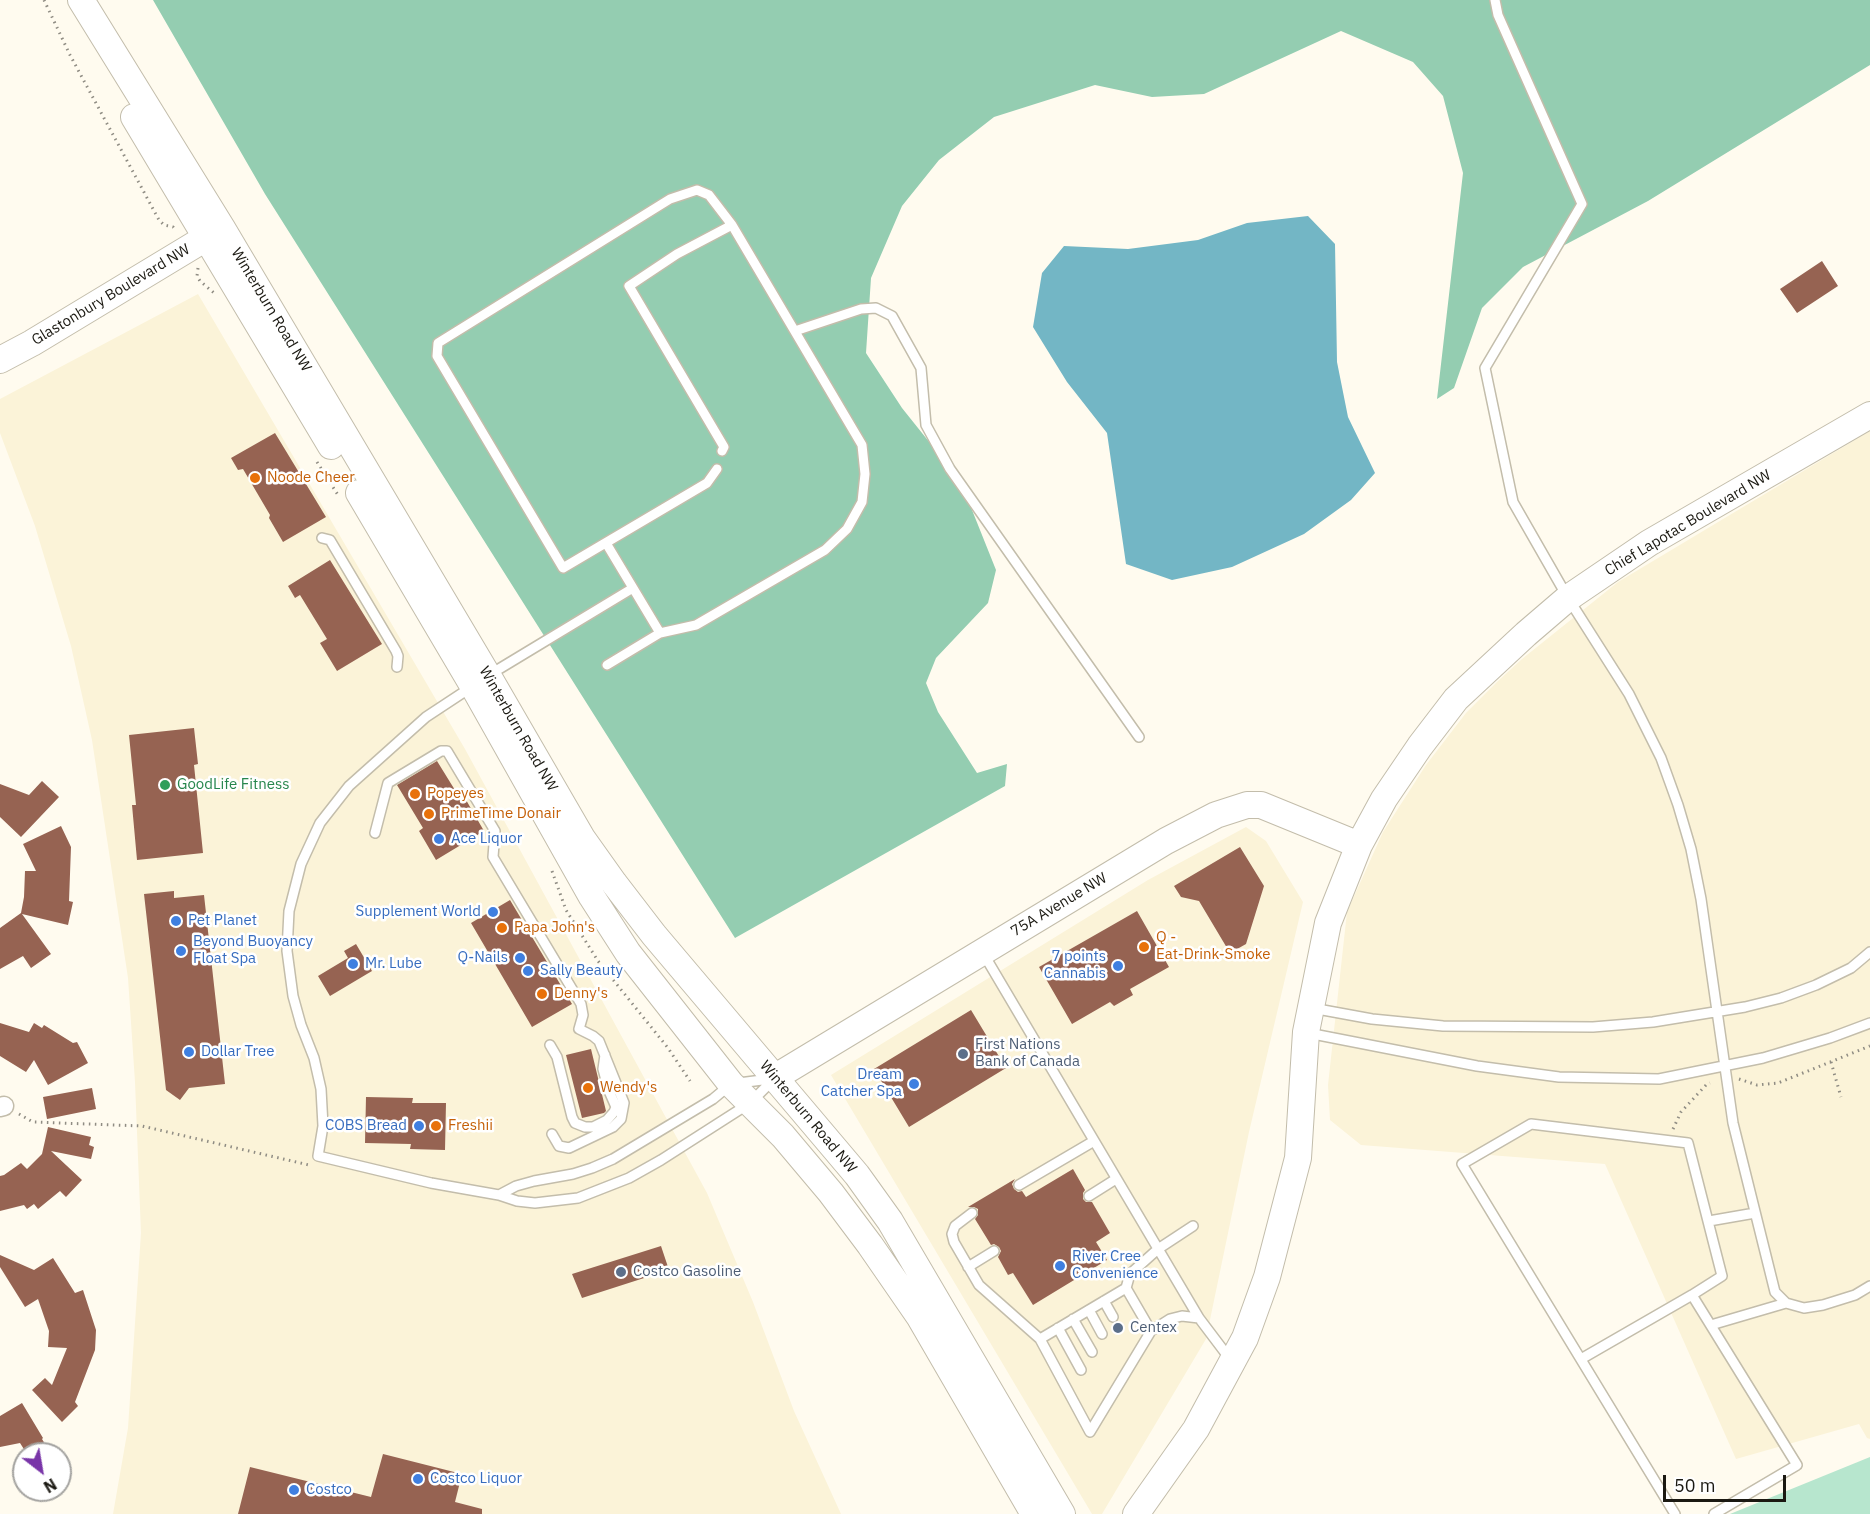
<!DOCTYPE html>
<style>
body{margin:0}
#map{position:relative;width:1870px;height:1514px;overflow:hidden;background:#fffbef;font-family:"IBM Plex Sans",sans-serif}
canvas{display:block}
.north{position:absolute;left:12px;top:1442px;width:60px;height:60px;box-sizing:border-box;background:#fff;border:2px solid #a4a3a0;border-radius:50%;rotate:149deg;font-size:16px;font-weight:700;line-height:24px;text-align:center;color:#1b1912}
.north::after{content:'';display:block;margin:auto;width:21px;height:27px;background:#7935a8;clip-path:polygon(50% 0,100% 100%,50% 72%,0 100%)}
.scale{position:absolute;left:1663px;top:1475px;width:123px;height:27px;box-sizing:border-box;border:3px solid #1b1912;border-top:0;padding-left:8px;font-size:18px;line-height:21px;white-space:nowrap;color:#1b1912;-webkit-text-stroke:4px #fff;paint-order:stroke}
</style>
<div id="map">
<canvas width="1870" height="1514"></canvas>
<div class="north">N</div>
<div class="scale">50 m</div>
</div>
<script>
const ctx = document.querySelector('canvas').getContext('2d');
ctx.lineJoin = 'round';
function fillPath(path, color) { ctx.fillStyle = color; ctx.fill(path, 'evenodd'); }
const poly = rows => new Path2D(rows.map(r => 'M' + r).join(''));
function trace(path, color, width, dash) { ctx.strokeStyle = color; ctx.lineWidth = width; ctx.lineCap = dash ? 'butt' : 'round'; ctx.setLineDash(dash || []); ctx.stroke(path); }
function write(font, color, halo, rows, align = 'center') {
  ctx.font = font + ' "IBM Plex Sans",sans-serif'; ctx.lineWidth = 5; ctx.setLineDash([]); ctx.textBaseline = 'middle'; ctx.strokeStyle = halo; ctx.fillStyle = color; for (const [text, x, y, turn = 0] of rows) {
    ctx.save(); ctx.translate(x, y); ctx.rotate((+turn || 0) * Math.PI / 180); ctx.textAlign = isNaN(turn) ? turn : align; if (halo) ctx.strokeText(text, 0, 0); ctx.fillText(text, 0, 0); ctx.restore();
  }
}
fillPath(poly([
 [198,294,465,749,707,1193,753,1302,794,1411,841,1514,113,1514,128,1428,141,1233,135,1082,128,978,92,740,71,646,35,526,0,433,0,399],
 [1870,431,1870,1439,1867,1438,1859,1424,1736,1459,1605,1164,1361,1145,1330,1120,1328,1085,1347,912,1383,832,1426,765,1466,713,1498,681,1522,659,1618,582],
 [1246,827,1266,841,1303,902,1249,1132,1206,1339,1102,1514,1092,1514,831,1075,1148,880]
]), '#fbf3d8');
fillPath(poly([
 [1870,1457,1870,1514,1730,1514]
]), '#b7e6ce');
fillPath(poly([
 [153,0,1870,0,1870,65,1648,201,1523,267,1482,308,1454,388,1437,399,1463,173,1443,96,1413,62,1341,31,1204,94,1152,97,1095,85,994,117,939,160,902,206,871,278,866,353,902,408,942,458,972,510,996,570,988,603,936,658,926,683,938,712,977,773,1007,764,1005,786,735,938,265,194]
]), '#94cdb1');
fillPath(poly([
 [1308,216,1335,244,1337,362,1348,417,1375,473,1351,500,1304,534,1232,567,1172,580,1126,564,1107,433,1067,382,1033,327,1042,273,1064,246,1128,249,1198,240,1247,223]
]), '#73b6c5');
fillPath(poly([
 [1822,261,1838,286,1797,313,1780,289],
 [275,433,326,517,283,542,269,518,270,515,243,469,238,470,231,458],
 [330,560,382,644,337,671,320,643,327,639,300,595,295,598,288,586],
 [194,728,198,764,194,765,203,853,137,860,132,805,136,805,129,735],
 [437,761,458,795,462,793,484,831,436,860,419,831,423,828,397,785],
 [42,781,59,797,21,837,0,817,0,784,29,795],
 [61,826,71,847,69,901,73,902,68,925,22,914,51,954,31,968,23,956,0,969,0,928,21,913,24,897,25,871,36,871,23,844],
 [1240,847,1264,886,1246,944,1230,953,1199,901,1181,897,1174,886],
 [174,891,174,898,204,895,225,1084,189,1088,180,1100,166,1090,144,894],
 [510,900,572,1004,532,1027,471,923],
 [1137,911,1169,967,1130,989,1133,995,1114,1006,1110,1002,1072,1024,1039,967],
 [356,944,372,971,330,996,318,976,348,958,344,951],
 [971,1010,1006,1068,909,1127,874,1069],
 [0,1023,29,1032,34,1023,42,1028,44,1025,73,1043,77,1042,88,1063,48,1085,34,1060,26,1072,0,1056],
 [591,1049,606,1111,604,1113,582,1118,566,1055],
 [92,1088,96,1109,47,1119,43,1097],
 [366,1097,413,1098,412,1103,446,1103,445,1150,410,1149,411,1144,365,1143],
 [48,1127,91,1137,89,1145,94,1147,91,1159,51,1151,82,1180,66,1197,60,1191,38,1209,34,1204,27,1209,24,1205,0,1211,0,1176,4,1175,21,1163,27,1169,42,1154],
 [1073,1169,1085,1190,1083,1193,1083,1199,1086,1202,1092,1202,1110,1233,1096,1242,1107,1260,1033,1305,1013,1273,1008,1275,998,1257,1001,1251,999,1247,994,1244,991,1245,975,1219,978,1215,978,1209,974,1207,968,1207,1015,1179,1012,1184,1014,1189,1018,1192,1022,1191,1026,1197],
 [661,1246,669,1270,582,1298,572,1274],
 [0,1255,34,1270,53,1258,75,1293,83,1290,96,1330,95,1350,75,1402,78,1406,62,1422,32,1390,45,1378,52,1385,67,1348,48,1347,49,1331,38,1299,25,1307,0,1267],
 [22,1403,43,1438,42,1439,45,1444,27,1454,20,1443,0,1447,0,1416],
 [383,1454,462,1474,455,1502,482,1509,482,1514,238,1514,250,1467,371,1497]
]), '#966352');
const lane = poly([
 [1495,0,1498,15,1582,204,1485,368,1513,502,1568,598,1629,694,1661,758,1678,805,1691,849,1701,899,1733,1123,1775,1292,1786,1303,1804,1308,1823,1305,1855,1295,1870,1286],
 [795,331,861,309,876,308,892,316,921,368,926,425,950,469,1139,737],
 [722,451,724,447,629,286,677,254,732,225],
 [322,538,330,540,396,651,398,656,397,667],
 [606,543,633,588],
 [607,665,660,633],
 [489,675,633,588,660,633,696,625,825,550,847,529,862,502,865,474,862,445,732,225,709,195,697,190,670,199,438,343,437,356,563,568,707,483,717,469],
 [473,686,426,717,349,786,320,823,301,864,289,911,287,951,293,996,301,1025,314,1058,321,1089,323,1126,318,1156,431,1183,499,1195,517,1201,535,1203,578,1198,629,1178,661,1160,750,1103,773,1080],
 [375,833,388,783,441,751,447,751,495,831,493,857,581,1004,583,1015,579,1029,593,1036,599,1041,624,1103,621,1119,613,1127,569,1148,559,1146,552,1134],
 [983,953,1199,1318,1230,1359],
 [1312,1008,1372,1019,1443,1026,1593,1027,1653,1022,1745,1007,1781,998,1816,985,1851,968,1870,952],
 [1308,1033,1477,1066,1559,1077,1659,1079,1763,1058,1830,1038,1870,1023],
 [550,1045,557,1057,572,1117,575,1123,585,1127,593,1127,607,1120,614,1112,616,1107,609,1091,603,1069,605,1055],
 [1019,1185,1094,1141],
 [499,1195,516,1186,534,1181,573,1174,592,1168,613,1159,713,1099,731,1084,770,1079],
 [1089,1196,1116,1179],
 [972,1213,955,1226,952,1234,954,1242,979,1285,1040,1339,1126,1288,1130,1274,1158,1249,1193,1226],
 [1709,1221,1755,1213],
 [968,1267,994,1251],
 [1104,1301,1113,1317],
 [1089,1310,1102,1334],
 [1073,1319,1092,1352],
 [1711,1325,1786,1303],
 [1058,1328,1081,1370],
 [1151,1331,1170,1319,1182,1316,1199,1318],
 [1040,1339,1090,1432,1151,1331,1126,1288],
 [1581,1359,1692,1295],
 [1675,1514,1462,1164,1531,1124,1688,1143,1722,1276,1692,1295,1797,1465,1714,1514]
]);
const street = poly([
 [0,1107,4,1106]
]);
const secondary = poly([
 [81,0,222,228,488,676,582,838,614,883,654,935,857,1175,890,1221,1062,1514],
 [134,117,331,446],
 [0,360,32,343,219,230],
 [359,493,473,686,592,897,628,953,731,1084,783,1136,831,1193,870,1245,919,1316,1034,1514],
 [774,1078,1166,841,1216,815,1247,805,1261,805,1359,845],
 [1136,1514,1196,1429,1245,1338,1267,1277,1298,1158,1306,1032,1328,923,1359,845,1384,799,1420,746,1456,699,1526,634,1568,598,1649,543,1870,415]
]);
trace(lane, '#c3bdab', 12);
trace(street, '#c3bdab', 21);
trace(secondary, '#c3bdab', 28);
trace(poly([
 [44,0,70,55,159,220,164,225,173,227,176,231],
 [198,268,197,276,200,281,214,293],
 [317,462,338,495],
 [552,871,566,910,598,961,668,1048,690,1081],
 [1831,1062,1841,1097],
 [1739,1079,1757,1085,1778,1083,1870,1046],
 [19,1114,33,1122,142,1126,309,1165],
 [1673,1129,1681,1112,1707,1084,1710,1083]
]), '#8f8c83', 3, [1.5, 4.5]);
trace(lane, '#fff', 9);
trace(street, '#fff', 18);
trace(secondary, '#fff', 26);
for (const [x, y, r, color] of [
 [255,478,6,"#e8710a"],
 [165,785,6,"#2e9e5b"],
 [415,794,6,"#e8710a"],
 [429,814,6,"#e8710a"],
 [439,839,6,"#3f7fe0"],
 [493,912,6,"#3f7fe0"],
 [176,921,6,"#3f7fe0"],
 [502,928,6,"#e8710a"],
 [1144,947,6,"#e8710a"],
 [181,951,6,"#3f7fe0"],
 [520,958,6,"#3f7fe0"],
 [353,964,6,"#3f7fe0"],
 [1118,966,6,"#3f7fe0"],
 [528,971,6,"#3f7fe0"],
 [542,994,6,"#e8710a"],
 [189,1052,6,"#3f7fe0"],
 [963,1054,6,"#5c6f8a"],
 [914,1084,6,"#3f7fe0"],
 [588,1088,6,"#e8710a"],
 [419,1126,6,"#3f7fe0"],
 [436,1126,6,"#e8710a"],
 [1060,1266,6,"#3f7fe0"],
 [621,1272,6,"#5c6f8a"],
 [1118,1328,6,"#5c6f8a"],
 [418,1479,6,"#3f7fe0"],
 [294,1490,6,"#3f7fe0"]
]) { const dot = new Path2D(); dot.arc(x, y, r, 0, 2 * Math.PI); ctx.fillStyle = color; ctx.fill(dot); trace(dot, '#fff', 2); }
write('15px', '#1b1912', '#fff', [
 ["Glastonbury Boulevard NW",111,295,-31],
 ["Winterburn Road NW",271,310,59],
 ["Chief Lapotac Boulevard NW",1688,523,-31],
 ["Winterburn Road NW",518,729,60],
 ["75A Avenue NW",1059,905,-31],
 ["Winterburn Road NW",808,1117,50]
]);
write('15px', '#c56008', '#fff', [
 ["Noode Cheer",267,478],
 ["Popeyes",427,794],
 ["PrimeTime Donair",441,814],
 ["Papa John's",514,928],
 ["Q -",1156,938],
 ["Eat-Drink-Smoke",1156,955],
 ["Denny's",554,994],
 ["Wendy's",600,1088],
 ["Freshii",448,1126]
], 'left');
write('15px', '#27864d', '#fff', [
 ["GoodLife Fitness",177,785]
], 'left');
write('15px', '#366cbe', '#fff', [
 ["Ace Liquor",451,839],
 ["Supplement World",481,912,"right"],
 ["Pet Planet",188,921],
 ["Beyond Buoyancy",193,942],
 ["Float Spa",193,959],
 ["7 points",1106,957,"right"],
 ["Cannabis",1106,974,"right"],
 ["Q-Nails",508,958,"right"],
 ["Mr. Lube",365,964],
 ["Sally Beauty",540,971],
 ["Dollar Tree",201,1052],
 ["Dream",902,1075,"right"],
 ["Catcher Spa",902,1092,"right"],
 ["COBS Bread",407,1126,"right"],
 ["River Cree",1072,1257],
 ["Convenience",1072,1274],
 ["Costco Liquor",430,1479],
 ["Costco",306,1490]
], 'left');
write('15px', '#4e5e75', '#fff', [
 ["First Nations",975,1045],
 ["Bank of Canada",975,1062],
 ["Costco Gasoline",633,1272],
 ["Centex",1130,1328]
], 'left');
</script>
